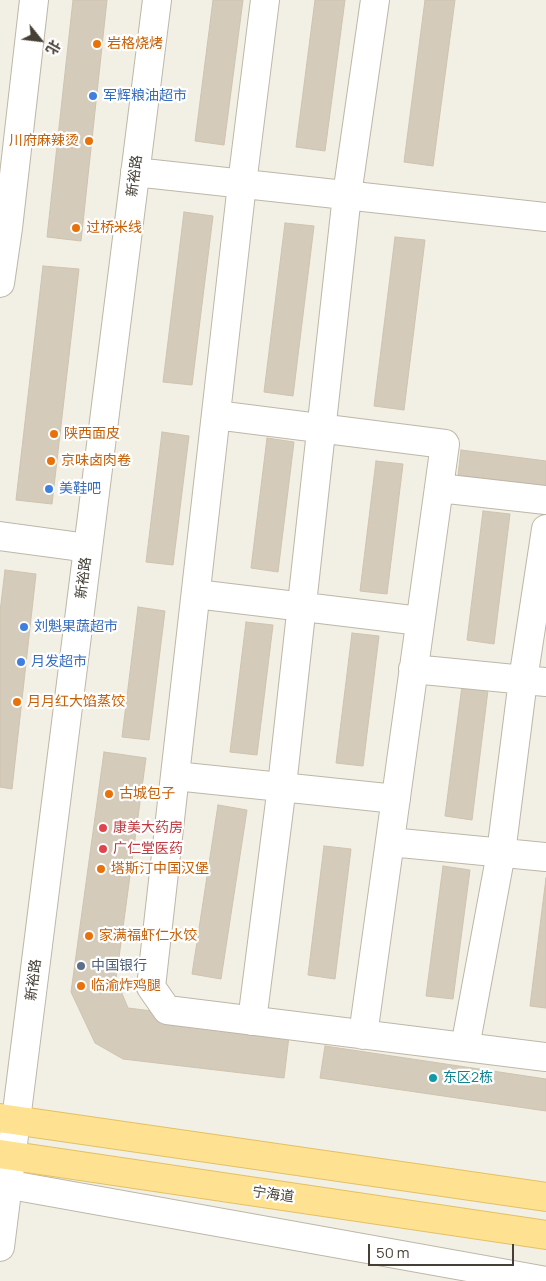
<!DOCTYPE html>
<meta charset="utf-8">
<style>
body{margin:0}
#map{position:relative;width:546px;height:1281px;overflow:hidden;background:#f2efe5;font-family:Manrope,"Noto Sans SC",sans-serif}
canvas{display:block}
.north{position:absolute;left:15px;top:15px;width:50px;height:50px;-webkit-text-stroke:4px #fff;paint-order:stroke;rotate:119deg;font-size:14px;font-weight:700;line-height:20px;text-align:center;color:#453f35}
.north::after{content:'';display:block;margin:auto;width:18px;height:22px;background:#453f35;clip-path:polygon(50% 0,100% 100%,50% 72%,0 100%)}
.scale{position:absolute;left:368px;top:1244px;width:146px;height:22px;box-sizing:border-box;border:2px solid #453f35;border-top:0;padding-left:6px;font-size:15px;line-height:18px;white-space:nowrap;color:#453f35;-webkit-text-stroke:4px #fff;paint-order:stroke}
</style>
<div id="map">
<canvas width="546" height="1281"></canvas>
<div class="north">北</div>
<div class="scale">50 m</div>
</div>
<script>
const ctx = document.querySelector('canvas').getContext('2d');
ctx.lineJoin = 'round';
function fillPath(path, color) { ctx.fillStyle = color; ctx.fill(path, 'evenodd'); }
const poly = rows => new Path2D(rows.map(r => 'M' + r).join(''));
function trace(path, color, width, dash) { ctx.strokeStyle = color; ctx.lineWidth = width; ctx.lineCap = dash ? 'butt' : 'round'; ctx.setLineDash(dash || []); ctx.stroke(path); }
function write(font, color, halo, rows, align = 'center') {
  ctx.font = font + ' Manrope,"Noto Sans SC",sans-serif'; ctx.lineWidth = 4.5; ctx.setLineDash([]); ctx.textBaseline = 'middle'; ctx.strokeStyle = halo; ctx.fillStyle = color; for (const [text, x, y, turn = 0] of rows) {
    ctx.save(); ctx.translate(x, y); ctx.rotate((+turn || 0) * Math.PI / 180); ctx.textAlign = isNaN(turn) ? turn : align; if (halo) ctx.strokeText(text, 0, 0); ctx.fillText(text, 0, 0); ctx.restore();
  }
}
const building = poly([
 [73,0,107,0,81,241,47,237,73,0],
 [213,0,243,0,224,145,195,141,213,0],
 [315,0,345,0,325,151,296,147,315,0],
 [425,0,455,0,433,166,404,162,425,0],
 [184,212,213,216,192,385,163,382,184,212],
 [285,223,314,226,293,396,264,392,285,223],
 [395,237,425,240,404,410,374,406,395,237],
 [43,266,79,269,52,504,16,500,43,266],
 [162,432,189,436,173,565,146,562,162,432],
 [267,438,294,442,278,572,251,568,267,438],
 [461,450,546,461,546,486,458,475,461,450],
 [376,461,403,464,387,594,360,591,376,461],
 [483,511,510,514,494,644,467,640,483,511],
 [5,570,36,574,12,789,0,787,0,612,5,570],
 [138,607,165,611,149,740,122,737,138,607],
 [246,622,273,625,257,755,230,752,246,622],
 [352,633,379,636,363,766,336,763,352,633],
 [462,686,488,690,472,820,445,816,462,686],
 [104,752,146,758,116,979,128,1008,290,1028,284,1078,123,1059,95,1043,71,992,104,752],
 [218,805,247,810,221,979,192,974,218,805],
 [324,846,351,849,335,979,308,975,324,846],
 [443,866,470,870,453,999,426,996,443,866],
 [546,878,546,1008,530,1006,546,878],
 [325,1046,546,1079,546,1111,320,1078,325,1046]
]);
fillPath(building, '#d4cbba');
trace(building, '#cfc3ae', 1);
const minor = poly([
 [265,0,242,184,151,987,167,1010,546,1057],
 [135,172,546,217],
 [0,228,8,228,0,283],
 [8,228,34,0],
 [216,415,445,444,363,1035],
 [439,488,546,500],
 [0,536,88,548],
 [196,594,420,621],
 [413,669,546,682],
 [175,776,396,799],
 [390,842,546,857],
 [252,1021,282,786,347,195,375,0],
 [465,1047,501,853,523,680,546,529],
 [0,1183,546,1281],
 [0,1247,157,0]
]);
const major = poly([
 [0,1118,546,1197],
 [0,1154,546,1235]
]);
trace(minor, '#beb7a8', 30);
trace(major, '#e3c062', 30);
trace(minor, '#fff', 28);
trace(major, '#fee292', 28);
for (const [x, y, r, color] of [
 [97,44,5,"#e8710a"],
 [93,96,5,"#3f7fe0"],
 [89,141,5,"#e8710a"],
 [76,228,5,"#e8710a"],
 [54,434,5,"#e8710a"],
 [51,461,5,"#e8710a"],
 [49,489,5,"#3f7fe0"],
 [24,627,5,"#3f7fe0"],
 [21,662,5,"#3f7fe0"],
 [17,702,5,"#e8710a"],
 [109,794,5,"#e8710a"],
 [103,828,5,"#e0444e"],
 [103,849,5,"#e0444e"],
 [101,869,5,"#e8710a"],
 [89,936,5,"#e8710a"],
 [81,966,5,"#5c6f8a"],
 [81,986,5,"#e8710a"],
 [433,1078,5,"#0f9aa8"]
]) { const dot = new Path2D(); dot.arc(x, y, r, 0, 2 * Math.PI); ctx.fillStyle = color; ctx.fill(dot); trace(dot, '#fff', 2); }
write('14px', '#c56008', '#fff', [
 ["岩格烧烤",107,44],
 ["川府麻辣烫",79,141,"right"],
 ["过桥米线",86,228],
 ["陕西面皮",64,434],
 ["京味卤肉卷",61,461],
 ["月月红大馅蒸饺",27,702],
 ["古城包子",119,794],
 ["塔斯汀中国汉堡",111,869],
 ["家满福虾仁水饺",99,936],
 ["临渝炸鸡腿",91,986]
], 'left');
write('14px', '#366cbe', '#fff', [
 ["军辉粮油超市",103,96],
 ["美鞋吧",59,489],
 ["刘魁果蔬超市",34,627],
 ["月发超市",31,662]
], 'left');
write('14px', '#453f35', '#fff', [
 ["新裕路",135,176,-83],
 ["新裕路",84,578,-83],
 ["新裕路",34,980,-83],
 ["宁海道",273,1195,8]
]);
write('14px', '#be3a42', '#fff', [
 ["康美大药房",113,828],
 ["广仁堂医药",113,849]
], 'left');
write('14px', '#4e5e75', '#fff', [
 ["中国银行",91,966]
], 'left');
write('14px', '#0d838f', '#fff', [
 ["东区2栋",443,1078]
], 'left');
</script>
